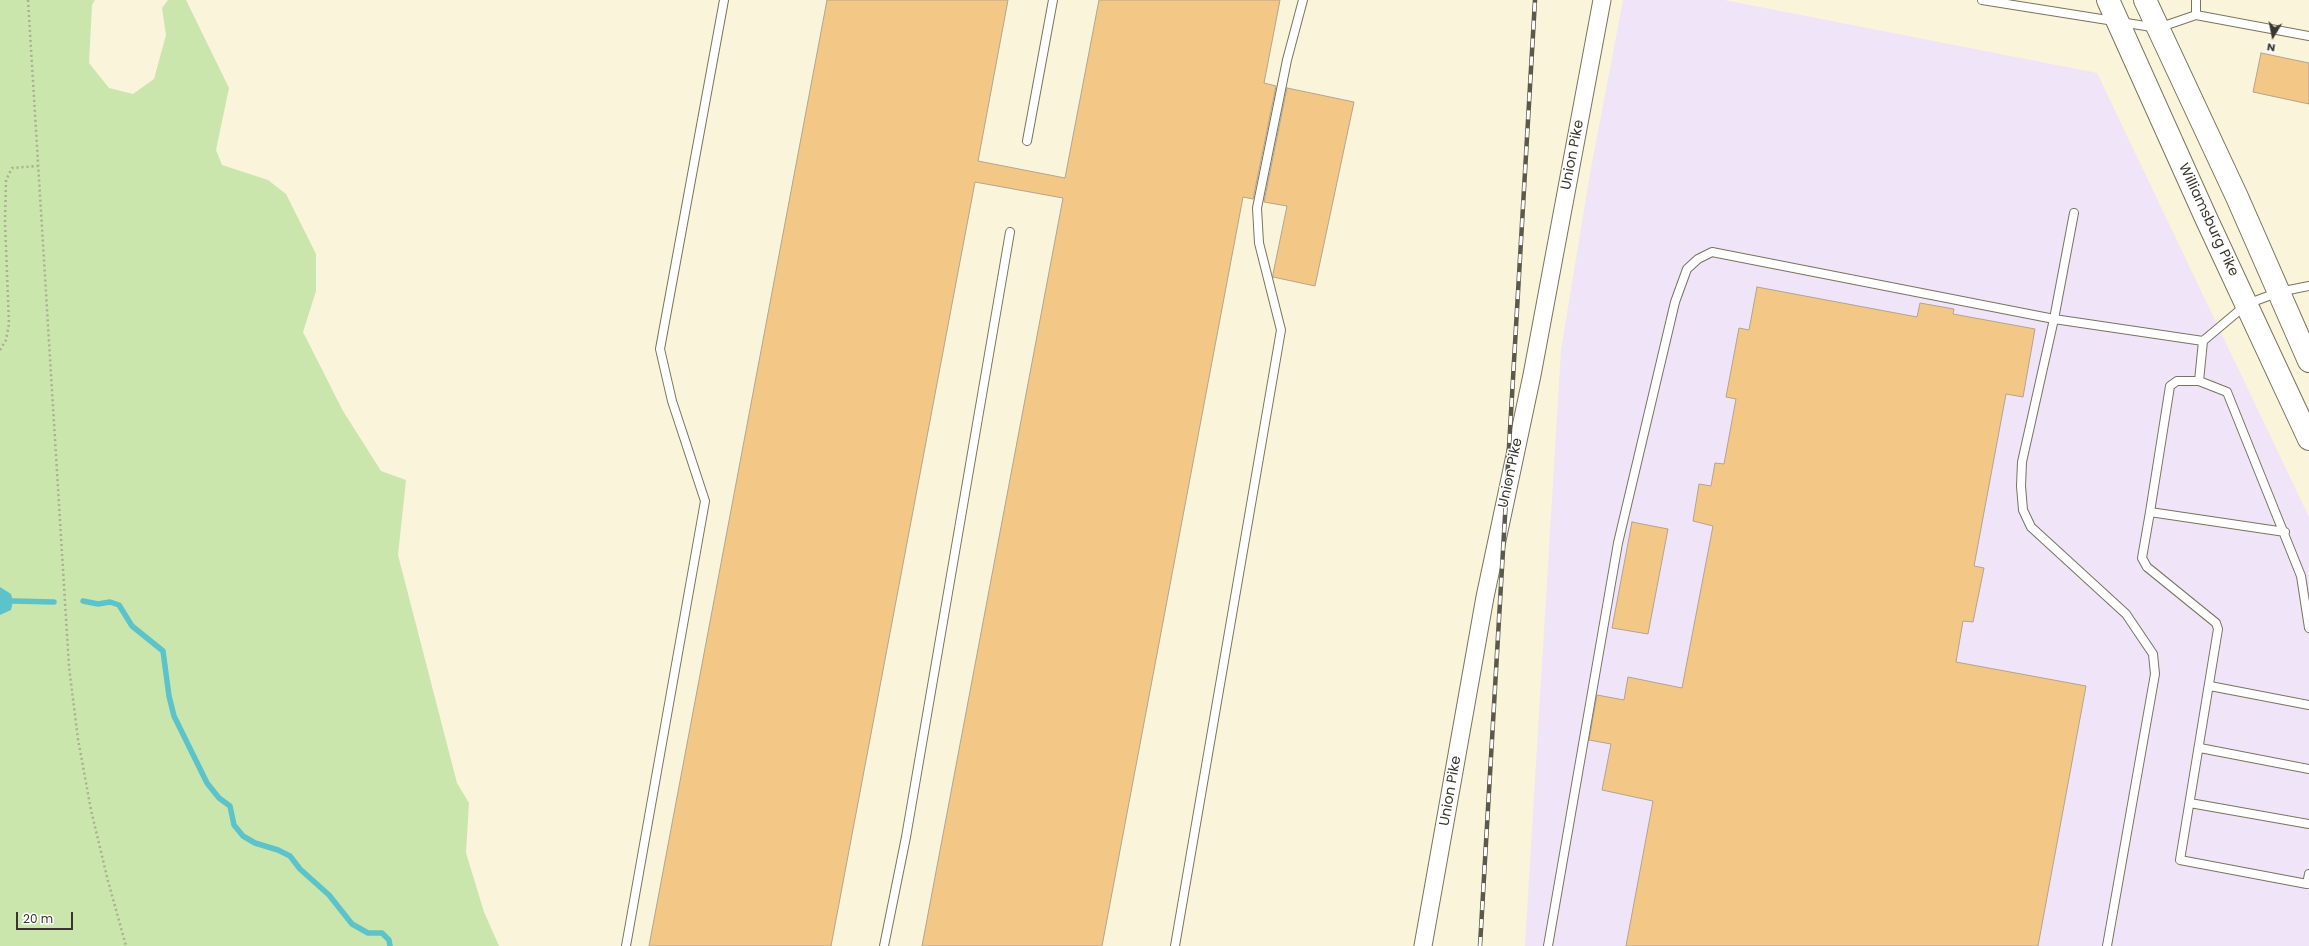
<!DOCTYPE html>
<style>
body{margin:0}
#map{position:relative;width:2309px;height:946px;overflow:hidden;background:#f9f4da;font-family:Poppins,sans-serif}
canvas{display:block}
.north{position:absolute;left:2253px;top:16px;width:40px;height:40px;-webkit-text-stroke:3px #fff;paint-order:stroke;rotate:190deg;font-size:11px;font-weight:700;line-height:16px;text-align:center;color:#39372d}
.north::after{content:'';display:block;margin:auto;width:14px;height:18px;background:#39372d;clip-path:polygon(50% 0,100% 100%,50% 72%,0 100%)}
.scale{position:absolute;left:16px;top:912px;width:57px;height:18px;box-sizing:border-box;border:2px solid #39372d;border-top:0;padding-left:5px;font-size:12px;line-height:14px;white-space:nowrap;color:#39372d;-webkit-text-stroke:3px #fff;paint-order:stroke}
</style>
<div id="map">
<canvas width="2309" height="946"></canvas>
<div class="north">N</div>
<div class="scale">20 m</div>
</div>
<script>
const ctx = document.querySelector('canvas').getContext('2d');
ctx.lineJoin = 'round';
function fillPath(path, color) { ctx.fillStyle = color; ctx.fill(path, 'evenodd'); }
const poly = rows => new Path2D(rows.map(r => 'M' + r).join(''));
function trace(path, color, width, dash) { ctx.strokeStyle = color; ctx.lineWidth = width; ctx.lineCap = dash ? 'butt' : 'round'; ctx.setLineDash(dash || []); ctx.stroke(path); }
function write(font, color, halo, rows, align = 'center') {
  ctx.font = font + ' Poppins,sans-serif'; ctx.lineWidth = 3; ctx.setLineDash([]); ctx.textBaseline = 'middle'; ctx.strokeStyle = halo; ctx.fillStyle = color; for (const [text, x, y, turn = 0] of rows) {
    ctx.save(); ctx.translate(x, y); ctx.rotate((+turn || 0) * Math.PI / 180); ctx.textAlign = isNaN(turn) ? turn : align; if (halo) ctx.strokeText(text, 0, 0); ctx.fillText(text, 0, 0); ctx.restore();
  }
}
fillPath(poly([
 [1623,0,1724,0,2097,73,2309,517,2309,946,1525,946,1561,350,1590,174]
]), '#f0e4f8');
fillPath(poly([
 [0,0,95,0,92,5,89,63,109,88,133,94,154,79,166,35,162,8,168,0,186,0,229,88,216,150,222,165,268,180,286,194,316,254,316,291,303,332,343,411,381,471,406,480,398,555,457,783,469,803,466,853,484,912,499,946,0,946]
]), '#cae6ad');
fillPath(poly([
 [0,587,11,594,13,601,11,610,0,615]
]), '#5cc3ca');
trace(poly([
 [13,601,54,602],
 [83,601,98,604,110,602,119,605,132,626,163,651,169,696,174,716,207,783,219,798,230,806,234,825,243,836,255,843,278,850,290,856,300,869,329,895,352,924,368,933,382,933,389,940,390,946]
]), '#5cc3ca', 5.5);
const building = poly([
 [827,0,1008,0,978,161,1065,178,1099,0,1280,0,1264,83,1276,86,1253,199,1243,197,1102,946,922,946,1063,198,975,182,831,946,649,946,827,0],
 [2261,53,2309,63,2309,104,2253,92,2261,53],
 [1287,88,1354,102,1315,286,1273,277,1273,274,1287,206,1264,202,1287,88],
 [1757,287,1917,317,1920,303,1954,309,1953,314,2035,329,2023,397,2006,394,1974,566,1984,568,1973,622,1963,621,1956,662,2086,686,2038,946,1626,946,1653,801,1602,790,1611,744,1589,740,1597,695,1624,700,1628,677,1682,688,1713,526,1693,521,1699,484,1711,486,1715,463,1724,464,1736,399,1726,397,1739,328,1749,330,1757,287],
 [1632,522,1668,529,1648,634,1612,628,1632,522]
]);
fillPath(building, '#f3c887');
trace(building, '#b3a48f', 1);
const service = poly([
 [1982,0,2158,28,2196,15,2309,36],
 [2196,15,2196,0],
 [1027,141,1053,0],
 [2074,213,2054,319,2203,341],
 [2199,381,2203,341,2247,304,2279,292,2309,286],
 [2150,512,2170,386,2177,381,2199,381,2227,392,2301,576,2309,628],
 [2285,532,2150,512,2142,558,2147,567,2216,623,2218,629,2180,860,2307,884,2309,874],
 [2210,686,2309,705],
 [2200,748,2309,769],
 [2190,803,2309,824],
 [626,946,705,501,672,401,660,349,724,0],
 [884,946,906,837,1010,232],
 [1175,946,1281,330,1259,243,1257,208,1287,60,1303,0],
 [1548,946,1618,543,1675,302,1687,269,1698,259,1712,252,2054,319,2022,462,2021,486,2023,510,2031,527,2126,614,2153,654,2155,674,2107,946]
]);
const minor = poly([
 [1423,946,1485,597,1532,375,1602,0]
]);
const primary = poly([
 [2108,0,2206,218,2309,439],
 [2145,0,2237,197,2309,361]
]);
trace(service, '#79745d', 10);
trace(minor, '#79745d', 19);
trace(primary, '#79745d', 24);
trace(poly([
 [28,0,69,667,78,739,91,810,108,881,126,946],
 [0,350,6,340,9,324,5,222,6,180,12,168,38,166]
]), '#afab97', 2.5, [2, 3]);
trace(service, '#fff', 8);
trace(minor, '#fff', 17);
trace(primary, '#fff', 22);
const rail = poly([
 [1480,946,1535,0]
]);
trace(rail, '#5c594c', 4.5);
trace(rail, '#fff', 3, [9]);
write('14px', '#39372d', '#fff', [
 ["Union Pike",1573,155,-79],
 ["Williamsburg Pike",2208,220,65],
 ["Union Pike",1511,473,-78],
 ["Union Pike",1451,791,-80]
]);
</script>
